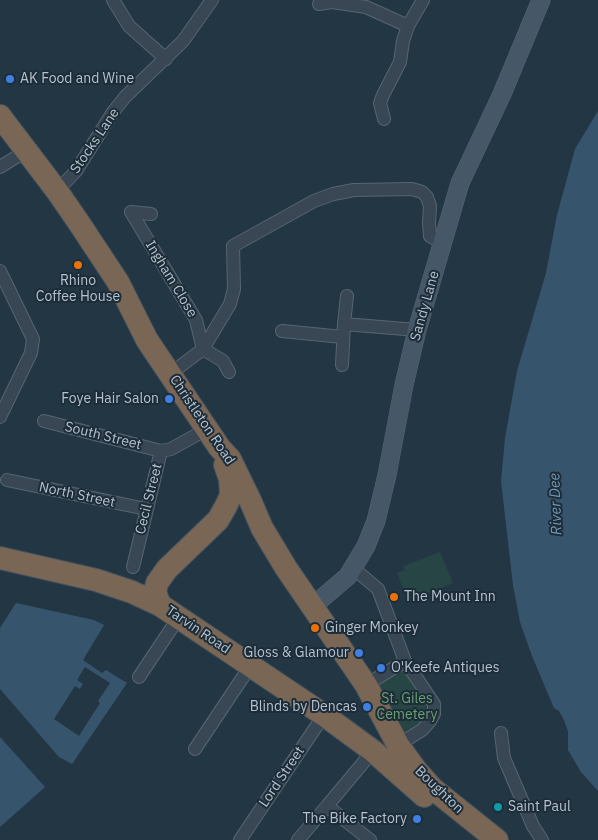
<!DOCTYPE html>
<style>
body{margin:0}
canvas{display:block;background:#233644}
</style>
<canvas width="598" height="840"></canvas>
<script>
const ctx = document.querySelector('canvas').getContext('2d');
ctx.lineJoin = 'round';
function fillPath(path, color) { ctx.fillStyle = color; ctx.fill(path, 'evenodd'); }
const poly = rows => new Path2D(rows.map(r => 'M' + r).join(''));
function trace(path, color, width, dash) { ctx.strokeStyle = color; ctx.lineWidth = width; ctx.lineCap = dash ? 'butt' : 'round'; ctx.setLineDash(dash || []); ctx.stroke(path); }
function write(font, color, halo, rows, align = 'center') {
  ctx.font = font + ' "IBM Plex Sans",sans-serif'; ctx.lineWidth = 4; ctx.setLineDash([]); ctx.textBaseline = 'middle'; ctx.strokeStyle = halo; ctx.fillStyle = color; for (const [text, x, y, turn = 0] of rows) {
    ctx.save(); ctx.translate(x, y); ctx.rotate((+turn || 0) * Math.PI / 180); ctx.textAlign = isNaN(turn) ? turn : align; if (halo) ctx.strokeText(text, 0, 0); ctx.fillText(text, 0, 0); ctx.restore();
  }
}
fillPath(poly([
 [440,552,453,583,408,601,397,573,405,570,403,566],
 [407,668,429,701,430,713,424,724,396,736,372,686,400,669]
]), '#264544');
fillPath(poly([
 [598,111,598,791,581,772,568,750,568,731,564,720,559,711,554,708,532,656,520,622,513,585,501,481,505,438,517,371,546,273,557,215,575,149],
 [16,603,94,620,104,625,83,660,102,673,106,670,127,683,72,764,59,757,0,689,0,628],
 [85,667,110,683,98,701,100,703,79,736,54,719,75,686,80,689,83,684,77,680],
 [0,737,45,787,0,827]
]), '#36556d');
const street = poly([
 [113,0,129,26,166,59],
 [319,4,332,2,366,7,408,26],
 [384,119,380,103,383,95,400,62,403,41,408,26,423,0],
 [0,167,26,151],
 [57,191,76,171,113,112,125,97,183,41,212,0],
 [131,212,196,320,203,349,223,361,229,372],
 [131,212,151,214],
 [0,271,33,339,31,353,0,417],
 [344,324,347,296],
 [282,331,343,337],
 [342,365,344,324,417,330],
 [170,374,203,349,230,304,234,289,233,246,314,201,333,194,354,190,412,189,422,192,427,197,430,206,429,223,430,236,442,243],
 [44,421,161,451],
 [7,480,146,509],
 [133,567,161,451,171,449,207,429],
 [353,568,378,589,405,661],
 [139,677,179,617],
 [366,685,405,661,434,704,434,714,430,721,422,730,398,745],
 [501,733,504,758,533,826,542,840],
 [195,749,251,665],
 [240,840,324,715],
 [298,840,327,806],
 [370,840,327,806,373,751]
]);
const secondary = poly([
 [313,606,348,576,366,546,376,521,387,475,404,385,417,330,460,183,502,94,541,0]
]);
const highway = poly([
 [0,116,57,191,79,223,118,282,147,340,219,447,230,459,250,500,262,528,286,568,366,685,398,745,416,770,432,788,497,840],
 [0,558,96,580,132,592,160,605,324,715,373,751,424,796],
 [160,605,155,592,157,583,167,569,218,520,226,506,231,495,230,479,225,465]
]);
trace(street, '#566571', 14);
trace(secondary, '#566571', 19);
trace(highway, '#43525e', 24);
trace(street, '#384753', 12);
trace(secondary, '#465767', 18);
trace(highway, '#7a6654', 22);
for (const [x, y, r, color] of [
 [10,79,5,"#3f7fe0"],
 [78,265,5,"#e8710a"],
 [169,399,5,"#3f7fe0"],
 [394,597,5,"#e8710a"],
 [315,628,5,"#e8710a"],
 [359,653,5,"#3f7fe0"],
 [381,668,5,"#3f7fe0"],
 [367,707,5,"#3f7fe0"],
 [498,807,5,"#0f9aa8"],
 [417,819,5,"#3f7fe0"]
]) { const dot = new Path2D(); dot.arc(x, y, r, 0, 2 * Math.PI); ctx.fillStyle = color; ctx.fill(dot); trace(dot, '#1d2c39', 2); }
write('14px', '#b5c2cd', '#1d2c39', [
 ["AK Food and Wine",20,79],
 ["Rhino",78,281,"center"],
 ["Coffee House",78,297,"center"],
 ["Foye Hair Salon",159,399,"right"],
 ["The Mount Inn",404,597],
 ["Ginger Monkey",325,628],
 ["Gloss & Glamour",349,653,"right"],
 ["O'Keefe Antiques",391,668],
 ["Blinds by Dencas",357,707,"right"],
 ["Saint Paul",508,807],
 ["The Bike Factory",407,819,"right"]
], 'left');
write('14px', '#b5c2cd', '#1d2c39', [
 ["Stocks Lane",95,141,-56],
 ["Ingham Close",171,279,59],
 ["Sandy Lane",425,306,-74],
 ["Christleton Road",202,420,56],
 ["South Street",103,436,14],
 ["North Street",77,495,12],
 ["Cecil Street",149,499,-76],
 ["Tarvin Road",198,630,34],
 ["Lord Street",282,777,-56],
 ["Boughton",439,790,44]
]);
write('14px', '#6aa16f', '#1d2c39', [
 ["St. Giles",407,699],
 ["Cemetery",407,715]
]);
write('italic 15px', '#7297b4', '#1d2c39', [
 ["River Dee",556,504,-92]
]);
</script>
